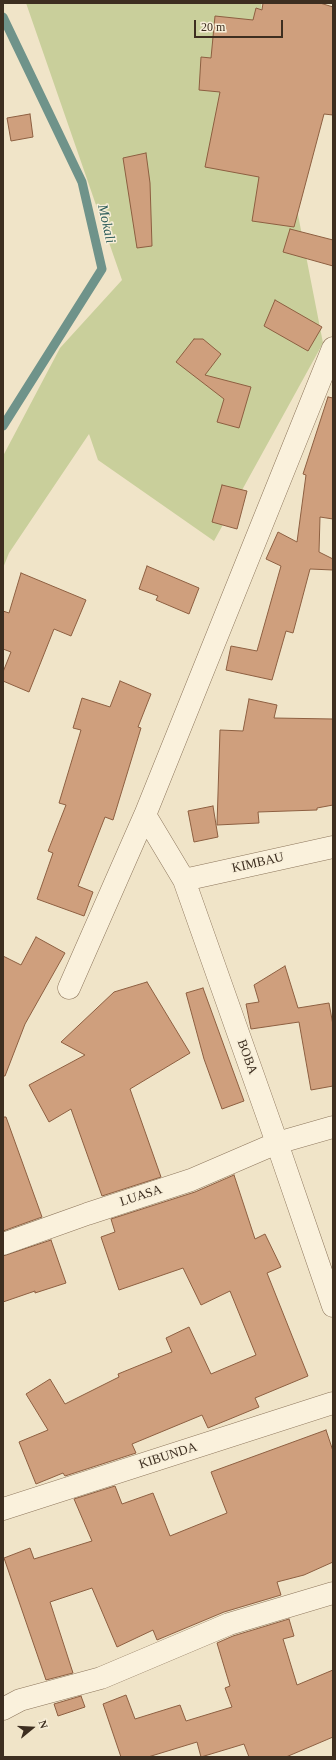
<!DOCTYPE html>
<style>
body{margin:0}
#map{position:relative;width:336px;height:1760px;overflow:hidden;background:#f0e4c8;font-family:"Times New Roman",serif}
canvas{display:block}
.frame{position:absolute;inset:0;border:4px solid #3d2e20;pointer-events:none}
.north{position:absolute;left:12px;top:1708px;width:40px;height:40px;-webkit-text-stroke:3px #f7eed8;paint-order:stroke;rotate:72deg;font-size:11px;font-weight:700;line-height:16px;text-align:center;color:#3d2e20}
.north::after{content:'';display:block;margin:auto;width:14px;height:18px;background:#3d2e20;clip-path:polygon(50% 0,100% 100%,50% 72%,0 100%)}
.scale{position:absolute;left:194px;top:20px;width:89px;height:18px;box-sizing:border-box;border:2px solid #3d2e20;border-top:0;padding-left:5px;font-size:12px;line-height:14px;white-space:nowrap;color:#3d2e20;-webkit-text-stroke:3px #f7eed8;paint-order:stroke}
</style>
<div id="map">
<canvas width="336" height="1760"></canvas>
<div class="frame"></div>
<div class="north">N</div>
<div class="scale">20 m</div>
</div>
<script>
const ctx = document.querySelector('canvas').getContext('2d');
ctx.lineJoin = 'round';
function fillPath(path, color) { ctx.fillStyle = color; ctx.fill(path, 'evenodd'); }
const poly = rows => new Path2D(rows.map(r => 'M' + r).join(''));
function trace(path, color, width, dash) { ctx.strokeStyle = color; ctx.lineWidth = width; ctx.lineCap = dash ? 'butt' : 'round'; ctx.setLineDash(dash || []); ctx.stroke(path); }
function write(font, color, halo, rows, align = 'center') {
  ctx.font = font + ' "Times New Roman",serif'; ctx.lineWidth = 3; ctx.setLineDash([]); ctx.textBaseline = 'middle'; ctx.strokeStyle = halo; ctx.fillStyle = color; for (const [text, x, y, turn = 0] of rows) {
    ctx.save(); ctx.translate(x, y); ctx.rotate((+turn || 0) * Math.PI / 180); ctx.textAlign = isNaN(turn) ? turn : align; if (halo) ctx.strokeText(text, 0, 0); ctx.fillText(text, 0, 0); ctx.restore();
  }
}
fillPath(poly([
 [26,3,261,3,268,61,323,343,214,541,98,460,89,434,9,553,3,568,3,456,60,348,122,280]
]), '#c9cf9b');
trace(poly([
 [3,17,82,182,102,269,3,426]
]), '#6f938a', 9);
const building = poly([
 [263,3,320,3,333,7,333,115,324,114,294,227,252,221,259,177,205,167,220,92,199,90,201,57,211,58,215,16,253,20,256,8,262,10,263,3],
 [30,114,33,137,11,141,7,118,30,114],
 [146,153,150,183,152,246,137,248,123,158,146,153],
 [290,229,333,240,333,266,283,252,290,229],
 [275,300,322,327,308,351,264,326,275,300],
 [194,339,203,339,221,354,205,375,251,387,239,428,217,422,224,399,176,362,194,339],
 [328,397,333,398,333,519,320,517,319,552,333,559,333,570,310,569,293,633,286,631,272,680,226,670,231,646,257,651,281,566,266,559,278,532,297,542,306,475,303,474,328,397],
 [222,485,247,491,237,529,212,522,222,485],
 [147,566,199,588,189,614,156,600,158,596,139,589,147,566],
 [21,573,86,600,71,636,54,629,29,692,3,681,3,672,11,652,3,649,3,611,9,613,21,573],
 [120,681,151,694,138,727,141,728,113,820,105,817,78,886,93,892,84,916,37,899,53,853,48,851,66,805,59,803,81,730,73,728,82,698,110,707,120,681],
 [249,699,277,705,274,718,333,719,333,805,317,808,317,810,258,812,259,823,217,825,220,730,243,731,249,699],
 [213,806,218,837,194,842,188,811,213,806],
 [36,937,65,953,25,1024,5,1076,3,1076,3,956,21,965,36,937],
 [285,966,298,1008,329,1003,333,1025,333,1086,311,1090,299,1022,251,1029,246,1004,259,1002,254,985,285,966],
 [147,982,190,1053,130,1089,161,1177,102,1196,71,1109,49,1122,29,1085,85,1055,61,1042,114,992,147,982],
 [203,988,244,1101,222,1109,204,1059,186,993,203,988],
 [3,1117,6,1117,42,1217,3,1231,3,1117],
 [234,1175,255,1239,265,1234,281,1267,267,1273,308,1376,255,1398,259,1407,208,1428,202,1415,132,1444,136,1453,65,1476,63,1473,36,1484,19,1442,48,1430,26,1394,50,1379,65,1404,119,1377,118,1374,172,1352,166,1338,189,1327,211,1374,256,1355,230,1291,201,1305,183,1268,119,1290,101,1237,115,1232,111,1219,195,1192,234,1175],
 [51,1240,66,1283,35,1293,35,1291,3,1302,3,1256,51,1240],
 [326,1430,333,1451,333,1562,304,1575,277,1582,281,1595,224,1612,157,1640,153,1630,117,1647,92,1588,50,1602,73,1673,46,1680,4,1558,30,1548,34,1559,92,1541,74,1499,115,1486,122,1504,153,1493,170,1536,227,1513,211,1472,326,1430],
 [289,1619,294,1636,283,1639,297,1685,333,1670,333,1737,286,1757,249,1757,244,1744,201,1757,197,1742,148,1757,121,1757,103,1704,126,1695,135,1719,180,1705,186,1721,232,1707,225,1688,230,1686,217,1643,233,1636,289,1619],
 [81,1696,85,1707,58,1716,54,1704,81,1696]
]);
fillPath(building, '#cf9f7d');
trace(building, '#8d5f41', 1);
const minor = poly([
 [145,815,184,880,277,1143,333,1306],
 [184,880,333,847],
 [69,988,145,815,333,348],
 [3,1244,87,1214,191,1180,277,1143,333,1127],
 [3,1509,333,1403],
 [3,1709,20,1700,101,1678,229,1624,333,1593]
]);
trace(minor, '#8d765c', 23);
trace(minor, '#faf1dc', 22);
write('13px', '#3d2e20', '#f7eed8', [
 ["KIMBAU",258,863,-13],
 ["BOBA",247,1057,70],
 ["LUASA",141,1196,-18],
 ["KIBUNDA",168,1456,-18]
]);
write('italic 14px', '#2f5d5a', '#f7eed8', [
 ["Mokali",106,224,77]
]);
</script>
